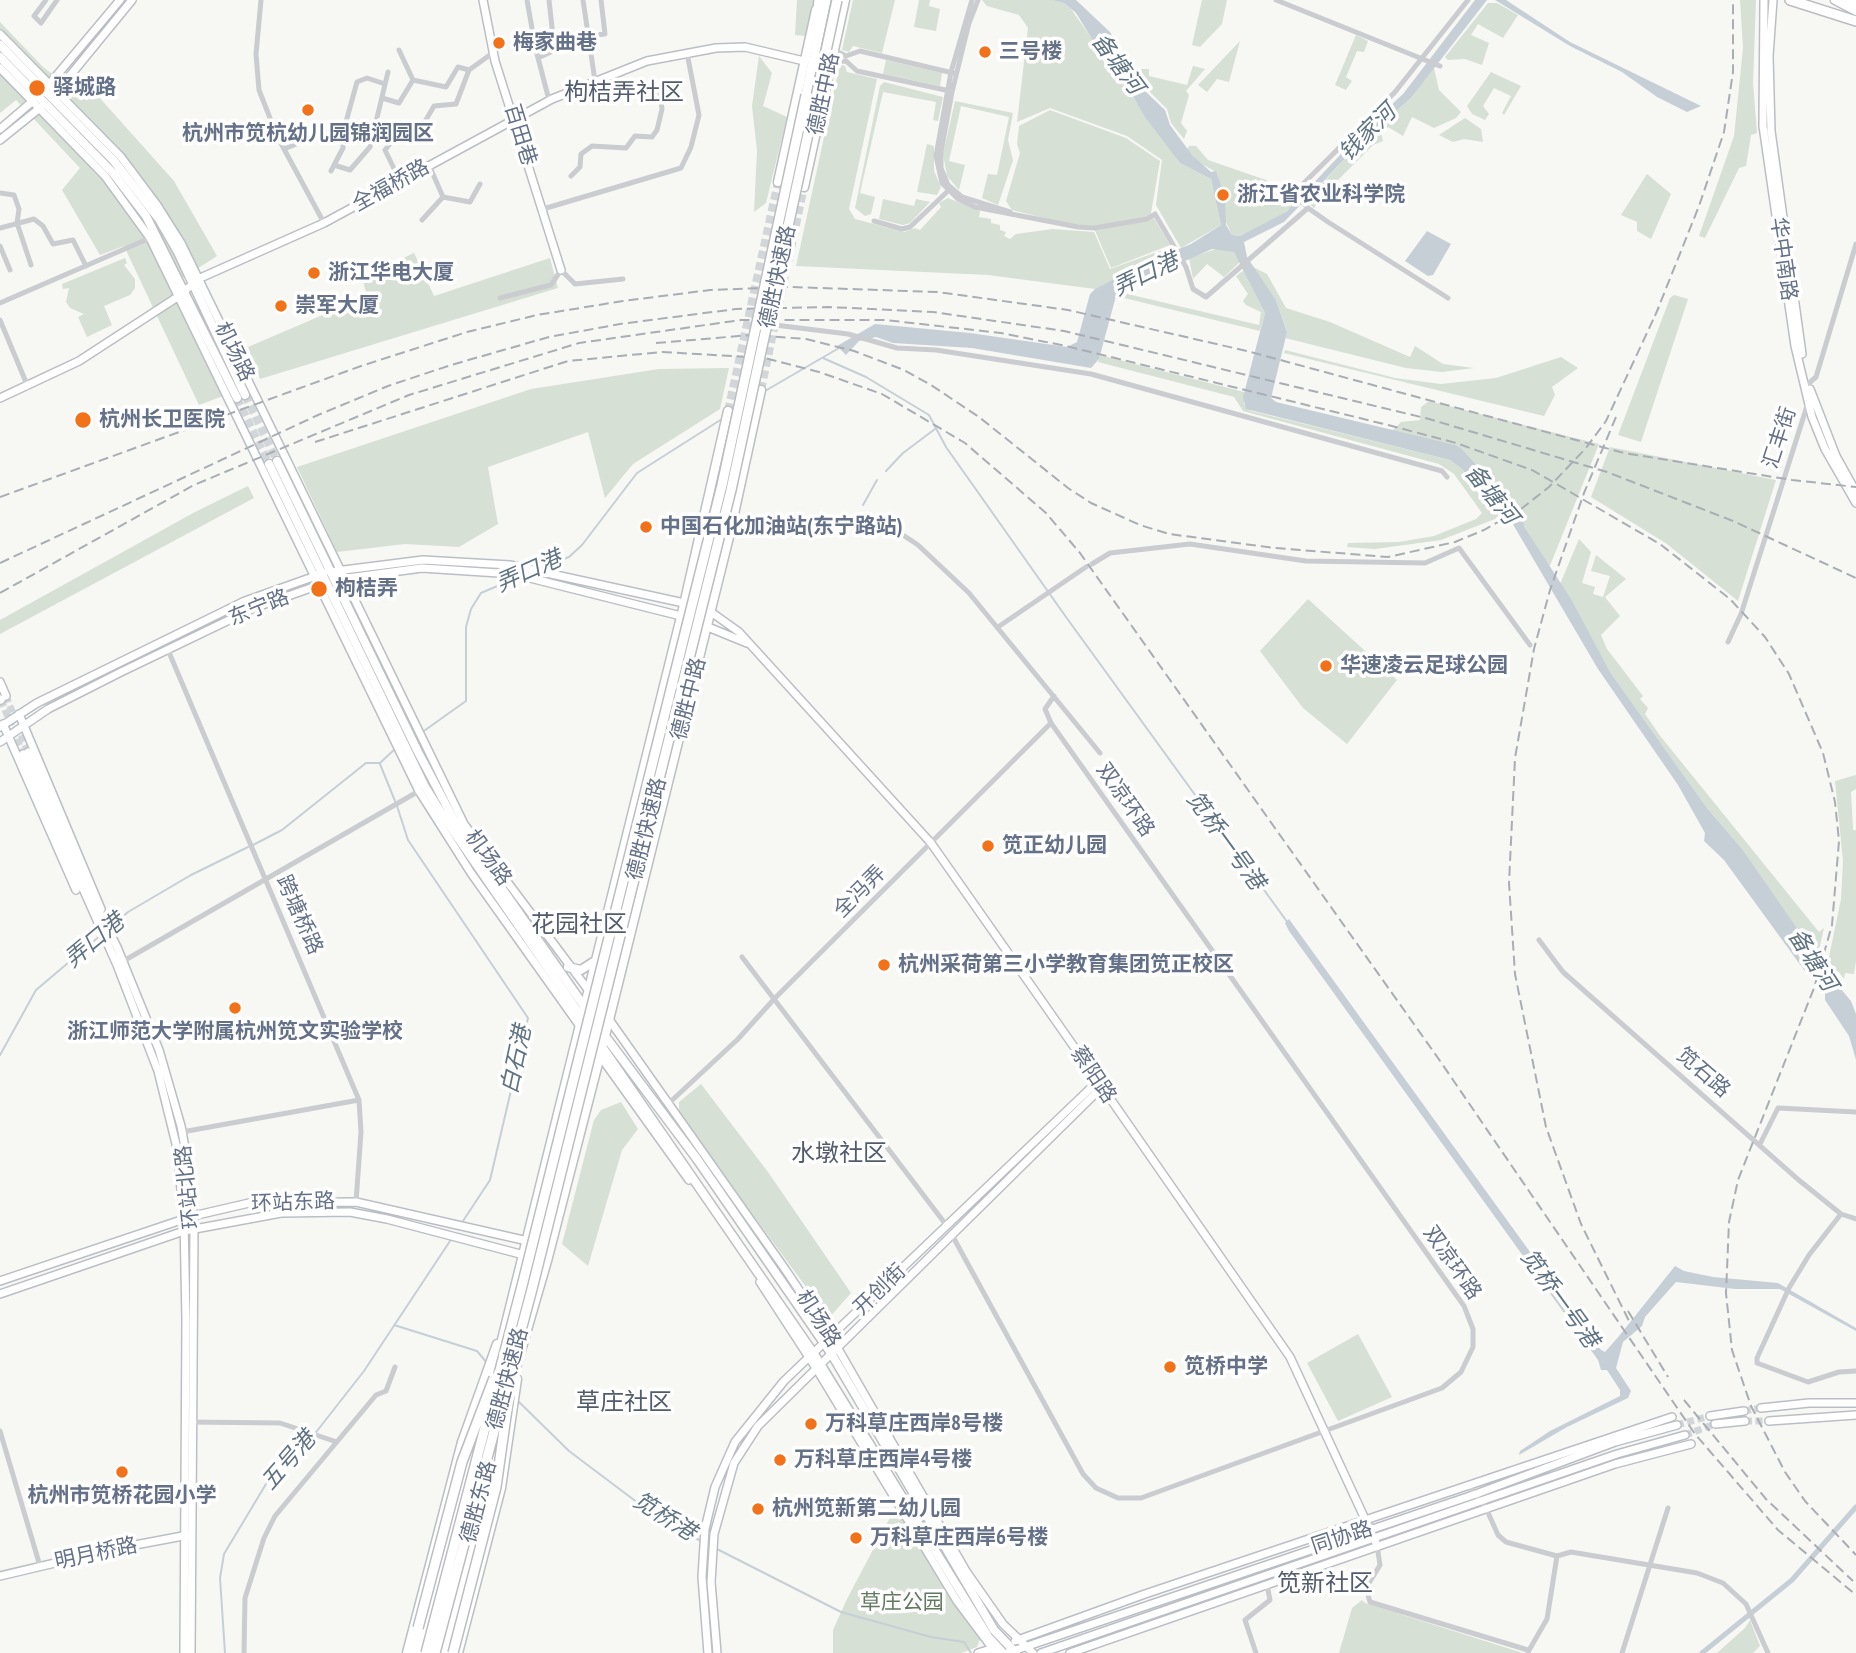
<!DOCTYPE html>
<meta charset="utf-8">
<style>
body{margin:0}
canvas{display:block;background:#f7f7f4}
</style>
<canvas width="1856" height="1653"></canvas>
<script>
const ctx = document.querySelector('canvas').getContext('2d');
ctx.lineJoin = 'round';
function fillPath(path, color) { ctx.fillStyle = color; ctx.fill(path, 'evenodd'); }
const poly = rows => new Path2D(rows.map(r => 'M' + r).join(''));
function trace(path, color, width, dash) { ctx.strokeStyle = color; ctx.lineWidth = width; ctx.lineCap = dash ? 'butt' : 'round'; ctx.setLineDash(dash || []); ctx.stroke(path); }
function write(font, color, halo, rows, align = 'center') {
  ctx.font = font + ' "PT Sans Narrow","Noto Sans SC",sans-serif'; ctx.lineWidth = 7; ctx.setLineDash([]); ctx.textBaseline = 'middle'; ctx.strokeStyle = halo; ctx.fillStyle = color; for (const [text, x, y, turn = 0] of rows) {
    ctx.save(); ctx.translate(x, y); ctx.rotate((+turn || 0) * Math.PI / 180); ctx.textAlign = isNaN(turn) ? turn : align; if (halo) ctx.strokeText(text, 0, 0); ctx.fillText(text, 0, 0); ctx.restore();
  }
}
fillPath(poly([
 [797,0,814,0,805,36,795,35],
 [853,0,895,0,882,53,853,46,849,52,842,50],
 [919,0,930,0,929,6,940,9,936,31,914,27],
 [982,0,1052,0,1064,3,1071,9,1180,163,1211,179,1221,225,1181,248,1156,205,1162,160,1127,136,1050,108,1017,122,1028,28,1019,15,987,6],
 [1202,0,1227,0,1222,24,1200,47,1192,45],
 [1740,0,1756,0,1753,83,1757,133,1751,135,1746,166,1739,168,1705,238,1699,236,1734,136,1743,48],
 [1488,3,1497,3,1518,15,1503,38,1478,24,1471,35,1489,43,1482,65,1465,59,1448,60,1445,57],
 [0,22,43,67,71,88,81,77,174,181,217,256,175,283,223,396,199,405,124,246,100,255,62,190,80,168,16,100,0,113],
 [1356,35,1368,41,1364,52,1357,51,1346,77,1352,81,1346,90,1335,85],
 [1240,41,1229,82,1217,79,1207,92,1198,85],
 [759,56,772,73,763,106,787,117,766,203,754,212,757,151,752,106],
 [886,60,942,73,940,86,883,74],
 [840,64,845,66,847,72,877,79,849,209,855,219,904,232,915,228,920,230,941,207,939,203,948,198,980,211,979,217,991,219,991,223,1000,225,1000,230,1006,232,1004,236,1010,239,1016,234,1053,229,1094,232,1110,269,1168,248,1172,251,1095,289,988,275,796,266],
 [1193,66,1205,69,1186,91,1189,95,1181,123,1187,131,1184,139,1171,123,1167,109,1148,90,1138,69,1149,69,1149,76,1187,85],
 [1434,68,1439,90,1461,112,1456,118,1434,128,1412,117,1403,136,1388,127,1381,133,1383,141,1373,145,1335,183,1314,208,1305,201,1362,141,1411,98],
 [1491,72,1521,86,1504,115,1502,113,1511,96,1494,88,1483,106,1489,114,1485,120,1472,114,1467,106],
 [884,82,943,97,938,121,933,120,936,102,883,92,860,193,875,197,871,214,865,216,855,208,880,86],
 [955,101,1013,113,1008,140,1013,160,998,205,982,198,988,174,997,175,1009,117,961,106,949,161,965,165,959,190,947,176,943,154],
 [1050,110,1126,138,1160,161,1151,213,1170,245,1111,268,1093,226,1068,224,1012,210,1006,201,1020,153,1017,144,1019,126],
 [1465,118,1481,129,1483,142,1464,139,1453,142,1439,135],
 [927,144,934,146,934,171,941,187,937,195,917,192],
 [1189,146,1196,146,1208,160,1266,180,1294,204,1280,217,1240,236,1232,235,1225,220,1225,196,1216,172,1200,163,1187,150],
 [1647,174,1671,194,1651,239,1637,231,1637,222,1621,215],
 [883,199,914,206,916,199,930,202,910,223,903,225,879,219],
 [1219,248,1234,252,1240,262,1224,277,1207,264,1193,279,1189,258],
 [414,253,434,296,550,258,558,288,260,379,248,347,367,296,362,277],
 [125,258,127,263,124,265,135,279,135,288,130,295,104,306,112,325,87,337,78,317,84,314,70,308,66,302,69,288,63,289,62,284],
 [1253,267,1267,274,1286,308,1330,322,1410,357,1415,346,1443,364,1474,368,1442,372,1406,368,1285,338,1287,331,1276,300],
 [1244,270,1265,313,1260,331,1116,296,1119,292,1259,325,1261,312,1246,305,1243,301,1248,294,1236,276],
 [1674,295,1688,299,1641,442,1618,435,1670,298],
 [1285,350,1395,378,1441,384,1496,378,1561,357,1578,368,1552,387,1555,395,1544,416,1284,353],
 [1100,355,1244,392,1244,404,1251,411,1450,460,1463,470,1472,488,1502,512,1495,519,1441,540,1375,549,1347,547,1348,543,1399,542,1434,536,1476,519,1482,513,1454,474,1439,464,1243,411,1234,397,1098,362],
 [729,368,720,409,633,464,605,498,588,432,488,467,498,524,459,547,405,544,337,552,297,467,531,389,659,369],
 [1429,401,1599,444,1549,568,1525,528,1521,514,1462,449,1392,431,1401,422,1420,420,1421,407],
 [1610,447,1776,480,1738,601,1667,544,1591,497],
 [248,486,254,498,0,634,0,620,195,512],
 [1579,539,1591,552,1582,583,1595,587,1593,594,1603,597,1610,576,1591,571,1596,555,1626,579,1605,597,1620,616,1601,635,1607,649,1643,696,1640,699,1648,708,1645,714,1661,737,1819,932,1824,928,1817,959,1743,850,1707,808,1610,672,1560,584],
 [1308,599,1397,680,1347,744,1303,708,1260,651],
 [1856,775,1856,789,1851,792,1853,830,1856,830,1856,961,1854,974,1845,973,1844,979,1838,971,1833,978,1826,971,1841,899,1843,861,1835,781],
 [701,1084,768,1172,851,1293,829,1318,679,1115,679,1102],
 [621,1102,638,1129,622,1150,588,1266,562,1244,594,1120,601,1110],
 [1358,1334,1392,1397,1338,1421,1307,1363],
 [904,1507,981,1637,977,1647,961,1653,833,1653,833,1630,847,1599,893,1512],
 [1362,1600,1365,1603,1523,1653,1339,1653,1352,1608],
 [1750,1620,1760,1646,1753,1653,1717,1653,1745,1628]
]), '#d7e0d4');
fillPath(poly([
 [1052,0,1076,0,1110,32,1127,64,1146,92,1165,110,1170,125,1192,155,1211,172,1216,171,1225,196,1226,225,1232,235,1240,236,1286,212,1359,135,1403,94,1475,0,1487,0,1411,98,1362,141,1284,222,1244,242,1247,257,1276,300,1287,332,1271,398,1276,402,1455,445,1462,449,1521,514,1525,528,1571,599,1610,672,1707,808,1743,850,1829,975,1851,1001,1856,1014,1856,1060,1849,1036,1825,1000,1825,990,1814,975,1804,970,1724,860,1704,841,1705,833,1678,785,1598,669,1511,521,1482,500,1463,470,1450,460,1246,409,1243,397,1265,313,1234,252,1212,249,1122,289,1116,296,1099,359,1091,368,972,348,893,343,876,337,859,341,846,355,837,346,875,324,970,333,1067,347,1077,342,1090,294,1095,289,1147,262,1191,244,1221,225,1211,179,1180,163,1145,117,1122,77,1108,65,1076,13,1064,3],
 [1495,0,1506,0,1570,42,1701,106,1687,112,1657,97,1622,72,1570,46],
 [1427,231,1451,244,1433,275,1428,276,1405,261],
 [1289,919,1601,1350,1605,1352,1619,1336,1675,1266,1684,1271,1713,1277,1778,1283,1856,1328,1856,1331,1780,1289,1735,1289,1676,1282,1645,1317,1642,1326,1623,1342,1616,1368,1631,1391,1628,1398,1567,1427,1519,1455,1520,1451,1550,1431,1620,1396,1620,1390,1607,1370,1601,1370,1598,1360,1289,931,1285,923]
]), '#c7cfd6');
trace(poly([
 [823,358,866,377,929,415,946,447,1066,617,1288,923],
 [765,391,839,348],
 [886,471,903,453,935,429],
 [863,505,877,480],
 [541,568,569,557,582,545,637,473,722,419],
 [421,733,466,701,466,627,471,609,481,593,516,578],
 [380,764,395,801],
 [397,806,408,840,528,1018,490,1180,461,1224],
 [253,845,282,830,366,763,380,763,396,748],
 [111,927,128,912,191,875,248,847],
 [0,1055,36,990,101,935],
 [394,1325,477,1351,487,1363],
 [517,1400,569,1451,658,1518,701,1541],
 [715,1548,841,1612,931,1637,964,1642,971,1653],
 [225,1653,220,1578,224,1554,272,1474,280,1465,295,1459,364,1371,452,1238]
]), '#c7cfd6', 2);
trace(poly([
 [1702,1653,1792,1580,1856,1507]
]), '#c7cfd6', 5);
trace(poly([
 [6,696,28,752],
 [1,700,23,754],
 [1744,1411,1761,1408],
 [1745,1421,1769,1421],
 [1677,1425,1710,1416],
 [1685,1435,1715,1424]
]), '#d2d6d9', 7, [7, 3.5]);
trace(poly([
 [761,390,804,187],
 [245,395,277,461],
 [237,398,269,464],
 [728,411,778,182]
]), '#d2d6d9', 8, [8, 4]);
const secondary = poly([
 [483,0,495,61,561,270],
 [1764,0,1763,126,1795,346,1812,417,1825,449,1856,503],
 [1773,0,1769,56,1771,131,1802,354],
 [0,34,121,157,157,205,181,243,464,824,589,991,785,1269,837,1347,966,1571,1003,1624,1033,1653],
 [0,68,105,176,150,238,419,791,471,873,582,1029],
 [47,87,120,0],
 [55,94,132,0],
 [0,129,34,100],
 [0,140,41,107],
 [1810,389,1836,456,1856,492],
 [0,398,79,361,179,296,198,279,324,223,552,99,647,61,716,48,745,47,804,61],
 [336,571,423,560,510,565,684,603,711,612,739,632,931,843,1098,1081,1290,1357,1377,1545],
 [340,579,422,568,514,574,681,616,747,643],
 [0,682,6,696],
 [0,699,1,700],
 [19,714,101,909],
 [3,724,76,890],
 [0,727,37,703,245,601,324,573],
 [0,742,48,709,121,672,254,608,322,584],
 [28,752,90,893,117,947,159,1050,181,1126,189,1169,194,1228,191,1653],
 [23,754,117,965,158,1071,177,1148,184,1220,186,1320,184,1653],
 [598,1053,689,1180],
 [0,1281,193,1216,249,1203,356,1202,532,1242],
 [760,1282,816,1368,957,1601,996,1653],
 [0,1294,184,1231,281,1213,350,1212,387,1219,543,1260],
 [1761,1408,1809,1403,1856,1403],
 [1710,1416,1744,1411],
 [1769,1421,1856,1415],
 [1715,1424,1745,1421],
 [0,1576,114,1549,188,1535],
 [1015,1641,1145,1594,1672,1417],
 [708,1653,702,1577,705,1529,715,1487,735,1442,784,1381,1098,1081],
 [717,1653,711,1582,714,1534,734,1463,758,1426,1101,1088],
 [978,1653,994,1648],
 [1007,1653,1476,1494,1615,1442,1677,1425],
 [1041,1653,1617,1454,1685,1435],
 [1070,1653,1615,1464,1691,1444]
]);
const primary = poly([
 [1835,0,1856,11],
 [0,45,114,161,159,219,178,252,245,395],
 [0,57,113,173,146,216,237,398],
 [778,182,816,10],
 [804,187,845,0],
 [277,461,418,752,454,820,605,1036,697,1159,831,1353,994,1630,1016,1653],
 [269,464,424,785,445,819,814,1354,989,1638,1003,1653],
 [568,967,581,970,595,961],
 [491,1384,683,609,728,411],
 [511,1385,547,1261,602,1048,729,537,761,390],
 [477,1442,484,1413],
 [407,1653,462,1442,497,1344],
 [420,1653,447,1556],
 [458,1653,501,1488,517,1379]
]);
const highway = poly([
 [1790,0,1856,21],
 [1847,0,1856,4],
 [817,18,819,0],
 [806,95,826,0],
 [415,1653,461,1486,478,1436],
 [445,1653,486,1494,495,1442]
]);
trace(secondary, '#bbbfc5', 10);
trace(primary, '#bcbfc3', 11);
trace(highway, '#bbbdc1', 12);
trace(poly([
 [46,0,34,16,41,23,57,0],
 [261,0,256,54,259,90,277,136,324,223],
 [527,0,536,51,540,57,551,52,554,45,549,0],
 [583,0,595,81],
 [972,0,951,72,936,156,942,183,958,199,975,207,1078,227,1094,228,1147,219,1155,214,1186,267,1193,289,1206,297,1308,208],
 [978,0,969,23,952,92,941,152,941,168,948,185,962,197,1010,212],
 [1276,0,1440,66],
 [588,36,605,34,601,0],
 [399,50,413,80],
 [834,50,846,56,860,51,953,73],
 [537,54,549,100],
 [831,62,846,61,857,71,950,91],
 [382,98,399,103,413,80,446,87,458,67,469,70],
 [284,149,326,132,344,138],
 [334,165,350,170,370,147,388,72],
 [429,165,443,197],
 [331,171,343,148,344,129,357,82,367,78,385,84],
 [571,176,580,167,581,154,592,146,626,148,635,136,652,137,657,130,662,109,659,87],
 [400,181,385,150,394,139,403,126,423,125,434,106,456,104,469,70,494,52],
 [0,193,14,195,19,209,17,223,31,265],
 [543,209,681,168,691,147,699,115,687,53],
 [422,220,443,197,470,202,480,184],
 [874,221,902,229,910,227,949,190],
 [0,228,34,219,43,226,53,244,73,240,86,266],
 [0,246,10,270],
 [500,298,551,285,561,270,575,284,623,279],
 [1448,298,1328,222,1308,208,1296,196,1296,191,1395,92,1468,0],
 [0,303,150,238],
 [0,320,28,387],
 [775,325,848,334,897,348,936,350,1091,374,1442,471,1447,477],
 [1808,390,1808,384,1816,377,1856,244],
 [894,529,918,545,969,593,1100,753],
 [1092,564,1110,553,1190,544,1306,561,1425,563,1459,548,1530,645],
 [998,627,1086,567],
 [1728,642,1741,614,1808,403],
 [168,650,359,1100,361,1132,356,1202],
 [1539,940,1563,972,1800,1181,1841,1214,1856,1219],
 [742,957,947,1226],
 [120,963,419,791],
 [668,1104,738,1039,775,998,1051,723,1045,709,1054,696],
 [182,1132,359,1100],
 [1760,1144,1778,1108,1856,1112],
 [1841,1214,1809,1255,1789,1288,1757,1358,1757,1363,1808,1382,1839,1372,1856,1371],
 [952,1235,1083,1474,1096,1488,1118,1498,1141,1498,1442,1388,1461,1372,1473,1347,1473,1329,1464,1306,1051,723],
 [189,1422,280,1423,337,1442],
 [0,1431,40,1566],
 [1469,1486,1486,1508,1498,1535,1506,1542,1557,1556,1571,1552,1697,1573,1723,1583,1746,1604,1768,1653],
 [1377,1545,1380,1565,1366,1588,1370,1602,1528,1650],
 [1528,1652,1547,1619,1557,1556],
 [244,1653,245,1598,264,1538,275,1516,376,1395,386,1391,395,1367],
 [1256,1653,1245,1620,1270,1600,1267,1585],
 [1622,1653,1668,1508]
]), '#caccd0', 5);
trace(secondary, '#fff', 7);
trace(primary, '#fff', 8);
trace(highway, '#fff', 9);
trace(poly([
 [1655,316,1699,206,1724,132,1733,72,1733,0],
 [656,343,751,335,806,339,854,351,904,370,931,385,979,417,1068,488,1091,503,1140,525,1169,534,1275,548,1388,557,1455,542,1484,530,1521,509,1549,487,1586,448,1606,421,1659,307],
 [1616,417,1584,493,1550,590,1534,649,1515,758,1509,883,1515,974,1546,1127,1581,1224,1629,1321],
 [315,442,568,361,662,352,765,358,819,372,882,394,965,443,1046,513,1080,553,1438,1058,1695,1434,1778,1530,1856,1595],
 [0,497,361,366,467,332,537,315,623,301,710,290,791,287,938,292,1068,310,1247,351,1624,453,1792,480,1856,487],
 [0,563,318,415,388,386,451,365,549,337,620,324,736,309,829,307,933,312,1064,331,1429,419,1607,472,1733,521,1856,578],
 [0,593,194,485,409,395,579,343,741,320,885,320,1001,333,1066,346,1388,425,1456,443,1532,470,1660,544,1730,599,1765,637,1789,674,1823,753,1835,802,1839,841,1832,925,1814,988,1738,1180,1729,1222,1726,1293,1732,1350,1751,1406,1785,1472,1805,1501,1856,1555],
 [1628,1311,1668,1377],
 [1684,1400,1766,1499,1853,1581]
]), '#a9adb4', 2, [10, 5]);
const highwayBridge = poly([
 [418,1628,462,1462,494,1378],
 [426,1653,522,1286,722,485,806,95],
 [435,1653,532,1289,731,490,837,0],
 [453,1653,496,1487,509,1395]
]);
trace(highwayBridge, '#bbbdc1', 12, []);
trace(highwayBridge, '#fff', 9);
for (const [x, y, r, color] of [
 [499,43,7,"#f27219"],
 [985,52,7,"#f27219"],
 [37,88,9,"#f27219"],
 [308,110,7,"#f27219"],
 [1223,195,7,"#f27219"],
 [314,273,7,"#f27219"],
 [281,306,7,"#f27219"],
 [83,420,9,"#f27219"],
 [646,527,7,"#f27219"],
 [319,589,9,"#f27219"],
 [1326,666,7,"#f27219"],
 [988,846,7,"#f27219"],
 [884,965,7,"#f27219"],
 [235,1008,7,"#f27219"],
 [1170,1367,7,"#f27219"],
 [811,1424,7,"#f27219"],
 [780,1460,7,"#f27219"],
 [122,1472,7,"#f27219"],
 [758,1509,7,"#f27219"],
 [856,1538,7,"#f27219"]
]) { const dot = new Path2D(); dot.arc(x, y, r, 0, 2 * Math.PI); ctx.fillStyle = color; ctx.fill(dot); trace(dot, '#fff', 2.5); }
write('bold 21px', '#647188', '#fff', [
 ["梅家曲巷",513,43],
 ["三号楼",999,52],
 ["驿城路",53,88],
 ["杭州市笕杭幼儿园锦润园区",308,134,"center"],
 ["浙江省农业科学院",1237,195],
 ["浙江华电大厦",328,273],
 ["崇军大厦",295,306],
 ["杭州长卫医院",99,420],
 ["中国石化加油站(东宁路站)",660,527],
 ["枸桔弄",335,589],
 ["华速凌云足球公园",1340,666],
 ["笕正幼儿园",1002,846],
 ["杭州采荷第三小学教育集团笕正校区",898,965],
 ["浙江师范大学附属杭州笕文实验学校",235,1032,"center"],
 ["笕桥中学",1184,1367],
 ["万科草庄西岸8号楼",825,1424],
 ["万科草庄西岸4号楼",794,1460],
 ["杭州市笕桥花园小学",122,1496,"center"],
 ["杭州笕新第二幼儿园",772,1509],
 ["万科草庄西岸6号楼",870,1538]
], 'left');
write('21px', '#647188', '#fff', [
 ["德胜中路",824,94,-78],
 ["百田巷",520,135,73],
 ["全福桥路",391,186,-29],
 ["华中南路",1783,259,82],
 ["德胜快速路",778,277,-78],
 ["机场路",234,352,64],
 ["汇丰街",1780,438,-72],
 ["东宁路",259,608,-22],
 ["德胜中路",689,699,-76],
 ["双凉环路",1125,800,55],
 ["德胜快速路",647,829,-76],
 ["机场路",488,858,54],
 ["全冯弄",860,892,-45],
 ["跨塘桥路",299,915,66],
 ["笕石路",1703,1073,41],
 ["蔡阳路",1093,1075,56],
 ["环站北路",188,1187,-96],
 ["环站东路",293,1203,-2],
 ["双凉环路",1452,1263,55],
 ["开创街",880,1290,-44],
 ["机场路",818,1319,57],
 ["德胜快速路",508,1379,-75],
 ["德胜东路",479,1502,-75],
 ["同协路",1342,1538,-18],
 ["明月桥路",96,1554,-12]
]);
write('21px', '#60795f', '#fff', [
 ["草庄公园",902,1603]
]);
write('italic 23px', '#5f7383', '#fff', [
 ["备塘河",1117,64,53],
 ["钱家河",1368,133,-45],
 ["弄口港",1146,275,-26],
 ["备塘河",1491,495,51],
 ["弄口港",529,572,-24],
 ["笕桥一号港",1225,841,54],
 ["弄口港",95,941,-40],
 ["备塘河",1812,960,57],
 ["白石港",517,1060,-78],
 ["笕桥一号港",1559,1299,54],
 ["五号港",289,1461,-49],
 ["笕桥港",664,1517,32]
]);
write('24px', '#525c6c', '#fff', [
 ["枸桔弄社区",624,93],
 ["花园社区",579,925],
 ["水墩社区",839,1154],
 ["草庄社区",624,1403],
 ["笕新社区",1325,1584]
]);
</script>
